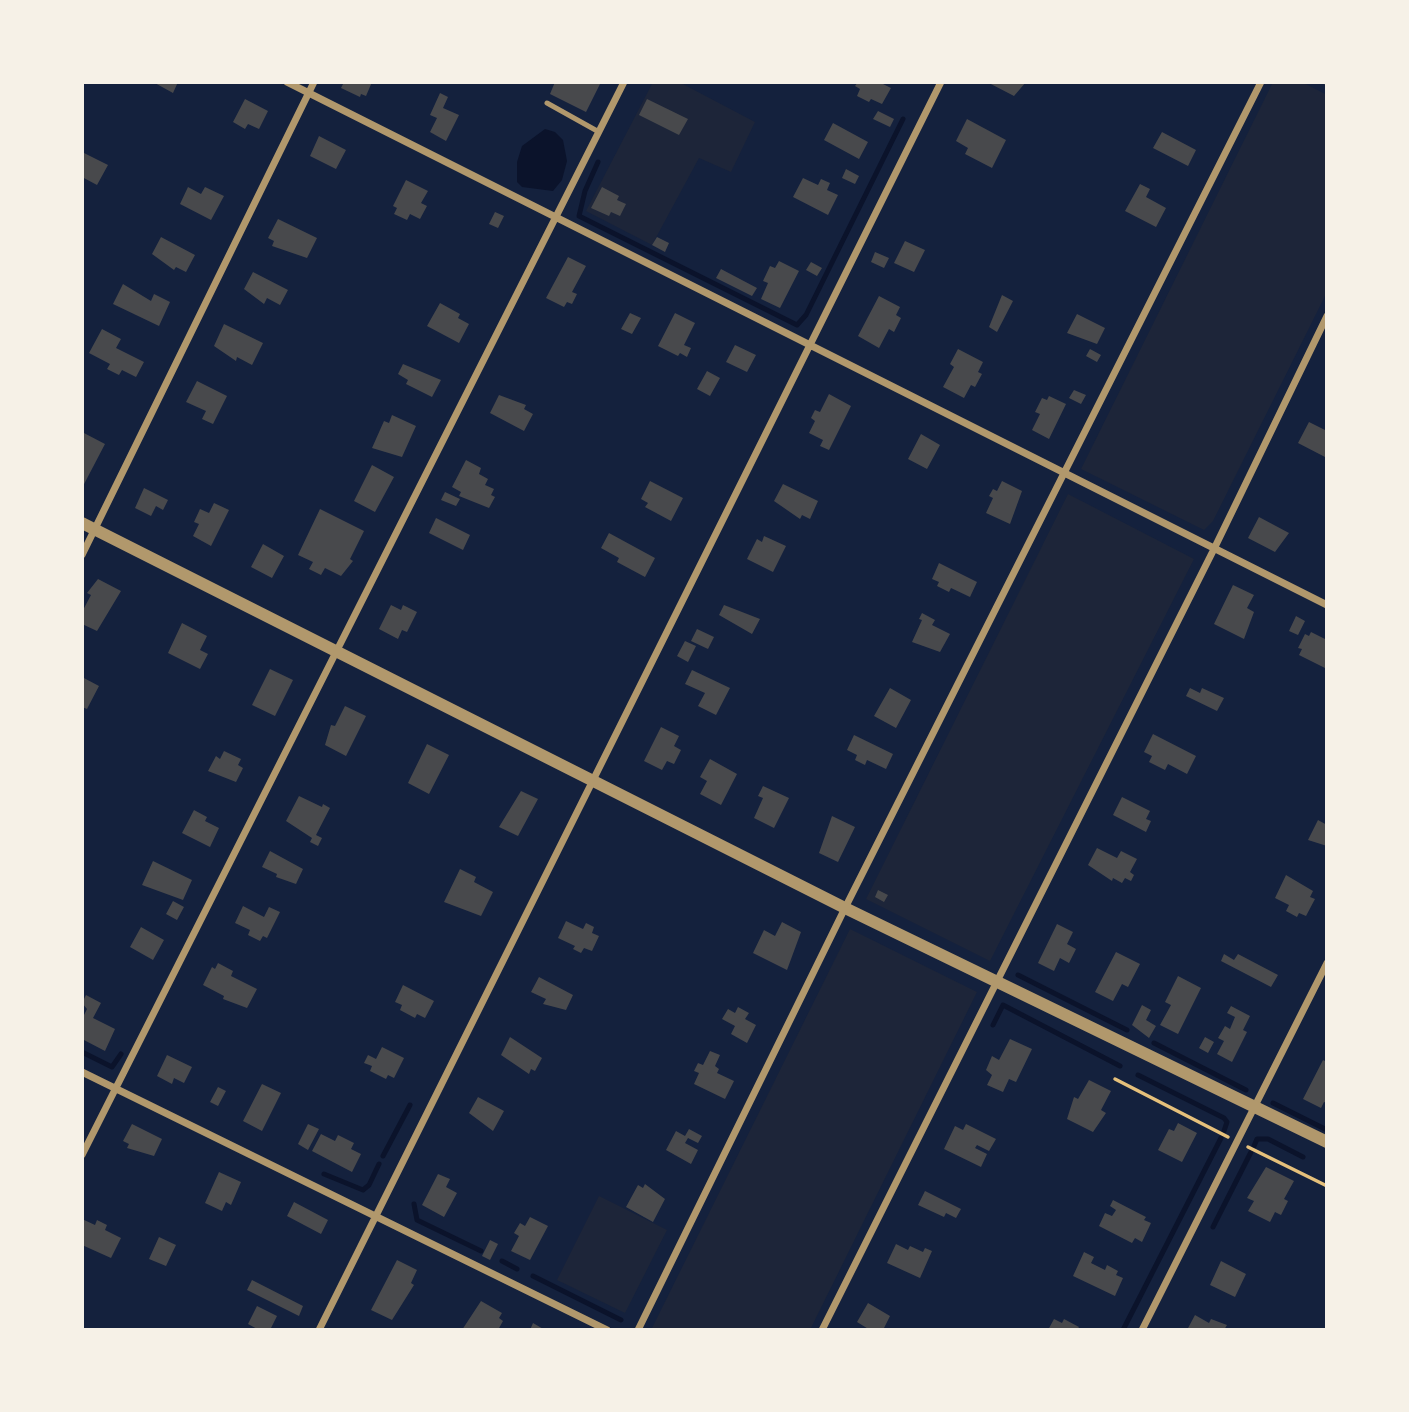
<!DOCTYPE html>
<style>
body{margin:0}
#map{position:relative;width:1409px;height:1412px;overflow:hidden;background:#14213d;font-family:Ubuntu,sans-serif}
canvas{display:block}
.frame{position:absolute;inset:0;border:84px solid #f6f1e7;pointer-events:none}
</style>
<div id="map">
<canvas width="1409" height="1412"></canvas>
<div class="frame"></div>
</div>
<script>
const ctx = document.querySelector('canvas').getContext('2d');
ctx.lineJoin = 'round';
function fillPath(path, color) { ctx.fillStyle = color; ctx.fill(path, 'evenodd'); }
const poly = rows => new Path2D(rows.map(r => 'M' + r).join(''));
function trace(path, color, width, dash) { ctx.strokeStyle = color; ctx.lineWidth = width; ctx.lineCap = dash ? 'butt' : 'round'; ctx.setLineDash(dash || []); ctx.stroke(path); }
fillPath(poly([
 [653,82,679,82,755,122,731,172,699,158,652,245,586,211],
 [1273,82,1302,82,1327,95,1327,292,1213,521,1204,530,1081,469],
 [1068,494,1194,559,990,961,866,899],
 [850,929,977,992,810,1330,651,1330],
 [599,1196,667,1230,625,1313,557,1280]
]), '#1d2539');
fillPath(poly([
 [545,129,555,132,563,140,567,161,562,180,553,191,522,187,517,182,517,162,522,146]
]), '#0b132b');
trace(poly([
 [598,162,585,191,579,216,797,325,806,315,903,119],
 [1018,975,1127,1030],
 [993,1025,1003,1005,1120,1066],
 [1154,1043,1246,1090],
 [82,1052,112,1067,121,1054],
 [1138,1075,1224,1118,1227,1122,1224,1131],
 [1273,1103,1327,1130],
 [1254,1146,1257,1139,1268,1139,1303,1157],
 [383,1156,410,1105],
 [324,1174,363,1190,369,1185,379,1164],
 [414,1204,417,1220,481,1251],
 [1213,1227,1251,1152],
 [502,1261,517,1269],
 [533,1276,621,1320],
 [1123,1330,1221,1138]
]), '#0b132b', 5);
fillPath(poly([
 [153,82,178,82,173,93],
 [344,82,372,82,366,96,361,94,360,97,341,88],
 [555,82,601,82,586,112,550,94],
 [858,82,879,82,891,88,882,104,871,99,869,102,857,96,860,89,855,86],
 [987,82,1026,82,1014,96],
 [440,93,448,97,443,108,459,115,446,141,430,132,437,118,430,115],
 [245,99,268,111,259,129,248,124,245,129,233,122],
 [647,99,688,119,679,135,639,115],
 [878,111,894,119,890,127,873,119],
 [967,119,1006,140,992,168,965,154,968,148,956,141],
 [833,123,868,142,859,159,824,140],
 [1162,132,1196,150,1188,166,1153,148],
 [319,136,346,150,336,169,310,156],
 [82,152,108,165,97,185,82,177],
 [846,169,859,176,855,184,842,178],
 [803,178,818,185,821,179,830,183,827,190,838,195,828,215,793,197],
 [406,180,428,191,421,203,427,206,420,219,410,214,407,220,394,214,397,208,393,206],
 [1140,184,1150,189,1146,197,1166,208,1156,227,1125,211],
 [188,187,201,194,205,187,224,196,211,220,180,204],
 [602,187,619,196,617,200,626,204,620,216,611,212,609,216,591,208],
 [495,212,504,216,498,228,489,224],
 [278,219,317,238,307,258,272,246,274,241,268,238],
 [161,237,195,255,186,272,176,267,174,270,152,254],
 [657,237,669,243,665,252,652,245],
 [905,241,925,250,914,272,894,263],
 [875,252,889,258,884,268,871,262],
 [568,257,586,266,572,292,577,294,572,304,567,302,564,307,546,298],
 [779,261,799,271,780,308,761,299,768,283,763,281,770,266,775,268],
 [811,262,822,268,817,276,806,270],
 [721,269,757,288,752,296,716,278],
 [253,272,288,290,280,305,267,298,264,304,244,289],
 [123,284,151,301,154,294,170,302,159,326,113,304],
 [1002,295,1013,301,997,332,989,327],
 [879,296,900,307,896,315,901,318,894,332,889,329,879,348,858,336],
 [440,303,460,314,458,318,469,324,459,343,427,326],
 [630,313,641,318,632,334,621,329],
 [675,313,695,323,684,345,691,348,687,357,680,353,678,356,658,346],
 [1077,314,1105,328,1097,344,1067,333],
 [224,324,263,343,252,365,237,357,236,361,214,346],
 [102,329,121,339,116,348,144,362,136,377,122,370,119,375,107,369,110,364,89,353],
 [735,345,756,355,747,372,726,362],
 [958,349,983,362,978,372,982,374,975,387,971,385,964,398,943,387,954,367,950,364],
 [1090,349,1101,355,1097,362,1086,356],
 [403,364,441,380,432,397,406,384,408,380,398,374],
 [707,371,720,378,710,396,697,389],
 [197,381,227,396,213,424,202,419,206,411,186,402],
 [1074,390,1086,395,1081,404,1069,398],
 [829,394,851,406,829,450,820,446,823,440,809,433,815,421,811,418,815,410,820,412],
 [499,395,526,405,524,409,533,414,524,431,490,413],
 [1049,396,1066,404,1049,439,1032,430,1040,414,1035,412,1042,398,1047,400],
 [392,415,416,426,402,457,372,448,384,421,389,423],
 [1309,422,1327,431,1325,457,1298,443],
 [82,432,105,444,82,488],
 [921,434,940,445,927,469,908,459],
 [466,460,481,468,479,474,488,479,485,485,494,489,491,495,495,497,489,508,459,496,461,492,452,487],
 [372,465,394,477,375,512,354,501],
 [650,481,683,498,671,521,645,507,648,503,641,499],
 [1002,481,1022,491,1010,524,986,513,993,498,989,496,993,489,997,491],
 [783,484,818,501,810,519,802,515,800,519,774,501],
 [144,488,168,500,163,510,156,506,151,516,135,508],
 [445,492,460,499,456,506,441,500],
 [214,503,229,510,211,546,193,536,199,524,194,522,200,509,209,513],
 [320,509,364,531,350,559,353,561,341,576,325,568,321,575,309,569,313,562,298,555],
 [1259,517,1289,533,1275,552,1248,538],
 [436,518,470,535,463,550,429,533],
 [609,533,655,558,645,577,617,562,619,558,601,548],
 [764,536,786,546,773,572,747,559,757,539,762,542],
 [263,544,284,556,272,578,251,567],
 [939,563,977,582,970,597,951,588,949,592,937,586,939,582,932,579],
 [98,579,121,591,97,631,82,624,82,612,91,595,87,593],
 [1233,585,1254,595,1247,608,1254,612,1244,639,1214,624],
 [391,605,401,610,403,605,417,612,407,632,402,630,398,639,379,629],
 [724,605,760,619,752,634,719,615],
 [922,613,935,620,932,625,950,634,940,652,912,642,922,620,919,619],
 [1296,616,1305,621,1298,635,1289,631],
 [182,623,207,636,200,650,208,654,200,669,168,653],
 [697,629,714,637,708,649,691,641],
 [1311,632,1327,640,1327,669,1299,655,1302,649,1298,648,1305,634,1309,636],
 [685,641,696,646,688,662,677,656],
 [270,669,293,680,275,716,252,705],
 [692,670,730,688,716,715,698,706,705,693,685,684],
 [82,677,99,686,87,709,82,707],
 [890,688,911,700,896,728,874,716],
 [1190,688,1200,693,1202,688,1224,698,1217,711,1186,696],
 [345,706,366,716,346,756,325,745,331,725,335,726],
 [661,727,679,736,674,746,681,750,674,764,667,761,662,770,644,761],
 [1153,734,1196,756,1187,774,1168,764,1165,770,1149,762,1152,756,1144,752],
 [854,735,893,754,886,769,867,760,865,765,855,760,857,755,847,750],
 [427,744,449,755,429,794,408,783],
 [224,751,241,759,238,765,243,768,236,782,208,771,216,756,220,759],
 [710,759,737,774,721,805,700,794,707,781,700,777],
 [763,786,789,798,774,828,754,818,763,798,758,796],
 [521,791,538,799,518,836,499,827],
 [299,796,322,807,323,804,330,808,316,835,322,838,318,846,310,842,312,838,286,821],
 [1122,797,1150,811,1146,819,1151,821,1146,832,1113,815],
 [194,810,207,817,205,821,219,828,210,847,182,833],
 [832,816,855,827,838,862,819,853],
 [1318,820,1327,825,1327,846,1308,840],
 [1097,848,1117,858,1121,851,1137,859,1130,872,1134,875,1131,881,1125,878,1122,883,1113,878,1112,881,1088,865],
 [270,851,303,869,296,884,276,877,277,874,262,867],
 [153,861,192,880,183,900,142,885],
 [460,869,476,877,474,882,493,892,481,916,444,902],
 [1286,875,1313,891,1310,897,1315,899,1306,916,1299,913,1297,917,1286,911,1289,905,1275,898],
 [878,890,888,895,884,902,875,897],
 [173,901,184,907,177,920,166,914],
 [243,906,264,917,269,907,280,912,267,938,263,936,260,941,248,935,250,930,235,923],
 [566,921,583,929,586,923,594,927,592,933,599,936,592,951,584,948,581,953,573,949,575,946,558,938],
 [782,922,801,932,787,970,753,953,764,930,775,936],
 [1057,924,1073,932,1067,944,1076,949,1069,963,1060,958,1054,971,1038,963],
 [141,927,164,940,153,960,130,947],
 [1116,952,1140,964,1128,987,1122,984,1113,1001,1095,992],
 [1224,954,1234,960,1238,954,1278,975,1271,987,1221,961],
 [218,963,233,971,231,976,257,989,247,1008,223,999,224,996,203,985,212,967,215,969],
 [1178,976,1201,988,1178,1034,1160,1025,1171,1005,1165,1002],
 [539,977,573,995,566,1010,543,1004,546,999,531,992],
 [403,985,434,1001,425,1018,417,1014,415,1018,400,1010,402,1005,395,1002],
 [86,995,101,1003,93,1018,115,1029,105,1051,82,1039,82,1019,87,1009,82,1003],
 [1142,1005,1151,1010,1146,1020,1156,1026,1149,1038,1132,1025],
 [1231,1006,1250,1016,1243,1030,1247,1032,1232,1062,1217,1054,1224,1041,1218,1038,1225,1026,1230,1029,1235,1017,1227,1013],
 [738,1007,749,1013,745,1019,756,1025,747,1043,731,1034,735,1026,722,1019,728,1009,735,1013],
 [510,1037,542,1058,535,1071,531,1069,529,1074,501,1055],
 [1205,1037,1214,1042,1208,1053,1199,1048],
 [1010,1039,1032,1049,1016,1082,1009,1079,1003,1092,987,1085,992,1075,986,1070,992,1056,999,1060],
 [382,1047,404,1058,394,1078,388,1075,386,1079,370,1071,372,1066,364,1063,368,1055,376,1059],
 [710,1051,720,1055,715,1066,719,1069,717,1073,734,1081,725,1099,694,1084,699,1073,694,1071,698,1063,703,1065],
 [167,1055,192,1067,184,1083,174,1078,172,1084,157,1076],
 [1323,1060,1327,1062,1327,1103,1324,1102,1321,1108,1303,1099],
 [1089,1080,1111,1091,1101,1110,1106,1113,1093,1132,1067,1119,1074,1097,1078,1099],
 [262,1084,281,1093,262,1131,243,1121],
 [218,1087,226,1091,218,1106,210,1102],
 [478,1097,504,1111,493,1131,469,1113],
 [1178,1123,1197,1133,1182,1162,1158,1150,1169,1129,1174,1131],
 [132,1124,162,1139,154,1156,127,1148,129,1144,123,1141],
 [308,1124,319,1129,308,1150,298,1144],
 [966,1124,996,1139,989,1151,977,1145,975,1148,987,1154,981,1167,944,1149,955,1126,963,1130],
 [689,1129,702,1136,698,1143,688,1138,685,1143,698,1150,691,1164,666,1150,676,1131,685,1136],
 [321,1134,335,1141,338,1135,354,1143,351,1149,361,1154,352,1172,312,1151],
 [1266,1167,1294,1181,1284,1199,1288,1201,1281,1215,1275,1212,1270,1222,1248,1211,1254,1201,1247,1198],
 [219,1172,241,1182,231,1205,226,1202,222,1211,205,1203],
 [438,1174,450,1179,446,1187,457,1193,444,1217,422,1205],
 [645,1184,665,1199,653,1222,626,1207,638,1185,643,1188],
 [925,1191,961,1209,956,1218,946,1213,944,1217,918,1205],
 [1113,1200,1146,1217,1144,1220,1151,1223,1142,1242,1135,1238,1132,1243,1099,1226,1105,1213,1112,1216,1116,1210,1110,1206],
 [294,1202,328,1220,321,1234,287,1216],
 [530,1217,548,1226,530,1260,511,1251,519,1236,514,1233,520,1223,525,1226],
 [82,1219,95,1225,97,1220,107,1225,105,1230,121,1238,111,1258,82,1245],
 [159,1237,176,1245,166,1266,149,1259],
 [490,1240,498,1244,490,1260,482,1256],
 [896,1244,908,1250,910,1246,923,1252,925,1248,932,1251,920,1278,887,1263],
 [1084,1252,1094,1257,1091,1263,1105,1270,1107,1265,1118,1271,1116,1275,1123,1278,1115,1296,1073,1276],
 [397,1260,417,1270,411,1283,414,1285,392,1320,371,1310],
 [1221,1261,1246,1274,1235,1297,1210,1285],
 [252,1280,303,1306,299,1316,247,1290],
 [481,1301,502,1313,499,1318,503,1321,498,1330,462,1330],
 [868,1303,890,1316,883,1330,870,1330,857,1322],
 [257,1306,277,1316,270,1330,259,1330,248,1324],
 [1195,1315,1209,1323,1211,1319,1227,1325,1224,1330,1187,1330],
 [1054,1319,1062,1323,1064,1319,1079,1327,1077,1330,1048,1330],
 [533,1323,545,1330,530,1330]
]), '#48494c');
trace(poly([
 [1115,1079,1228,1137],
 [1248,1147,1327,1186]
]), '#e5c07b', 3.5);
trace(poly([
 [1326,82,1327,83],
 [547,103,599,132]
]), '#b1986c', 5);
trace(poly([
 [287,82,1327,605],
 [82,555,314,82],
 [82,1072,607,1330],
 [82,1155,624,82],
 [319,1330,941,82],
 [638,1330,845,908,1261,82],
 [822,1330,1214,549,1327,316],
 [1142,1330,1327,963]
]), '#b1986c', 7);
trace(poly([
 [82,523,845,908,1327,1142]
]), '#b1986c', 12);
</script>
